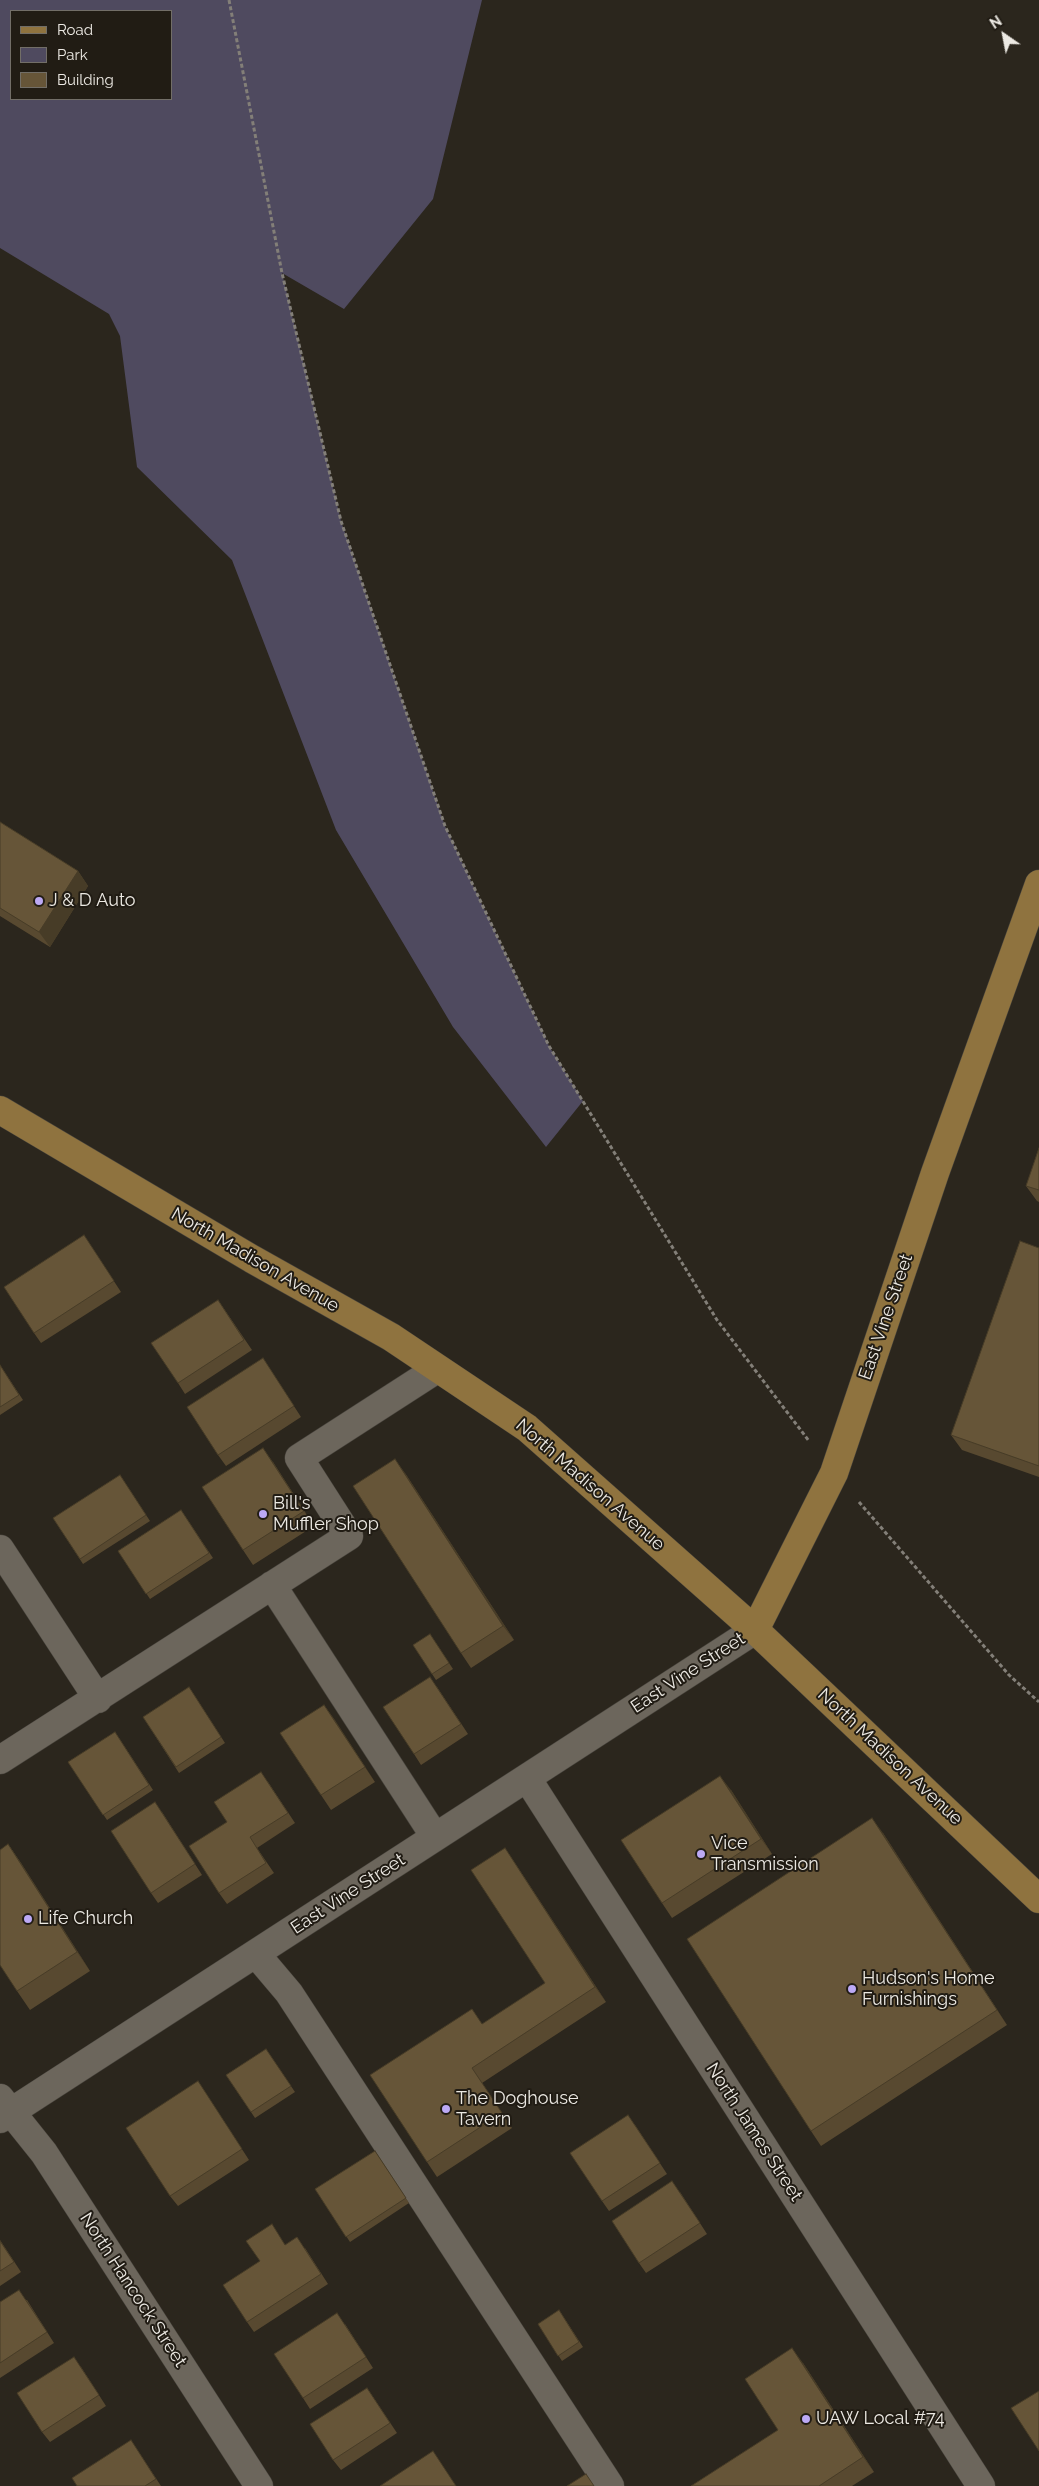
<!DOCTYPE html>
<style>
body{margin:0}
#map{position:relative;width:1039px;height:2486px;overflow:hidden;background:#2b261d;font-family:Raleway,sans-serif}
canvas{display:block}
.legend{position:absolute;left:10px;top:10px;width:162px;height:90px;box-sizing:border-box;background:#211c14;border:1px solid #726e67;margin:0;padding:6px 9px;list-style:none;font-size:15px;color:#ece9e3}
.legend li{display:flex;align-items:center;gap:10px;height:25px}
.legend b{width:25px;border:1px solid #726e67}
.north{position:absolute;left:979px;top:10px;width:50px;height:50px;-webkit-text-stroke:4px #211c14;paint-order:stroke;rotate:327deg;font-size:14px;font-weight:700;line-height:20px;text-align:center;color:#ece9e3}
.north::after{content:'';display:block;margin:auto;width:18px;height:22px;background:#ece9e3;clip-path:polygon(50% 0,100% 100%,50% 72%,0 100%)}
</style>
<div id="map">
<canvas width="1039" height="2486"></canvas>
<ul class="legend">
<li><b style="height:6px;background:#8f733f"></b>Road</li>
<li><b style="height:14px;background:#4f4a5f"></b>Park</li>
<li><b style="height:14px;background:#665538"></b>Building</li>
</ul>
<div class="north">N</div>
</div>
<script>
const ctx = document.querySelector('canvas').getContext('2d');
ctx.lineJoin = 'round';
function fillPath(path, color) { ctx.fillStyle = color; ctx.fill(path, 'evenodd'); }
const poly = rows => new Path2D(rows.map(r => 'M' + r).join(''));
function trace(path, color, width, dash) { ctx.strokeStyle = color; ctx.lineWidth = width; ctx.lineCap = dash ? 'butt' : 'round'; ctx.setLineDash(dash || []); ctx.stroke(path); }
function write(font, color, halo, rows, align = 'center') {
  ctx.font = font + ' Raleway,sans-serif'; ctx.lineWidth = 4; ctx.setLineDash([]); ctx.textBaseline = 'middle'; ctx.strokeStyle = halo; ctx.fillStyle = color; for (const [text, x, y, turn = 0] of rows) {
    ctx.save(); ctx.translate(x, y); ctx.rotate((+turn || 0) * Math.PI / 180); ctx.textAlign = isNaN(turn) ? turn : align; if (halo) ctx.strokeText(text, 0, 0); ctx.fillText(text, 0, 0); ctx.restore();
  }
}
fillPath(poly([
 [0,0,482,0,433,199,344,309,282,273,341,521,445,826,549,1046,583,1101,546,1147,453,1027,336,830,232,560,137,467,120,336,109,314,0,248],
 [11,11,171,11,171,99,11,99]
]), '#4f4a5f');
const minor = poly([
 [0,1549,98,1699],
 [272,1585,435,1837],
 [0,1760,349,1536,299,1458,437,1369],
 [527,1778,981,2486],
 [256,1954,289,1993,610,2486],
 [0,2098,44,2153,259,2486],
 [0,2119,755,1630]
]);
const major = poly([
 [0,1110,252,1259,391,1337,527,1428,755,1630,1039,1899],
 [755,1630,834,1473,935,1173,1039,884]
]);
trace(minor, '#47433c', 29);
trace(major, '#47433c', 29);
trace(poly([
 [229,0,282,273,341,521,445,826,549,1046,717,1320,809,1441],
 [859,1502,1009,1675,1039,1702]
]), '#837f78', 3, [4, 2.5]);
trace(minor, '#6c665c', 28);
trace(major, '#8f733f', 28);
fillPath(poly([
 [0,822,78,871,88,886,50,947,0,916],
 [1039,1148,1039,1202,1037,1201,1026,1186],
 [91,1246,121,1292,41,1343,34,1333],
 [1039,1248,1039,1477,962,1450,951,1435],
 [218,1300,252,1350,185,1394,178,1383],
 [263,1358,301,1417,226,1466,218,1455],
 [0,1365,23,1400,0,1415],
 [273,1462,314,1526,253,1565,243,1550],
 [405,1473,514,1640,471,1668,461,1653],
 [120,1475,150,1521,83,1564,53,1518],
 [181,1510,213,1558,150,1599,118,1551],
 [430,1634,453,1669,436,1680,413,1645],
 [189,1687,225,1743,179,1773,143,1717],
 [437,1687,468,1734,421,1765,414,1754],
 [324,1705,375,1782,331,1810,321,1795],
 [115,1732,153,1790,107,1820,68,1762],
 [268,1782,295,1823,257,1848,274,1873,227,1904,219,1893,227,1822],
 [731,1790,772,1854,672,1918,662,1903],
 [162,1812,202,1875,158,1903,151,1893],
 [883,1833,1007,2025,821,2146,811,2131],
 [8,1844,21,1863,90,1971,30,2010,17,1991],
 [505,1848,606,2002,482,2083,512,2128,437,2177,427,2162,483,2024,545,1983],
 [266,2049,295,2092,255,2118,226,2075],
 [205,2092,249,2160,178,2206,170,2196],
 [635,2125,667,2174,609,2211,602,2201],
 [375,2151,409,2203,350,2242,315,2189],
 [680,2192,707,2234,646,2273,639,2263],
 [0,2240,21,2272,0,2286],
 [286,2245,305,2248,328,2284,254,2332,247,2322],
 [27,2300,54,2343,0,2378,0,2302],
 [559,2310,583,2347,562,2361,538,2324],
 [345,2324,373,2368,310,2409,303,2398],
 [803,2363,874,2472,852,2486,691,2486,778,2430],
 [81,2367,106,2406,50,2442,42,2432],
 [367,2388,397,2433,341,2470,333,2460],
 [138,2451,161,2486,77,2486]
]), '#584930');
fillPath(poly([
 [78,871,88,886,50,947,39,932],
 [263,1448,273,1462,314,1526,304,1511],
 [395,1459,405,1473,514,1640,503,1626],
 [324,1705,335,1720,375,1782,365,1767],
 [720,1776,731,1790,772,1854,761,1839],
 [872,1818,883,1833,1007,2025,997,2010],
 [8,1844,21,1863,90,1971,77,1952],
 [505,1848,515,1863,606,2002,595,1987],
 [792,2348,803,2363,874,2472,863,2457]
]), '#473c27');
const building = poly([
 [0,822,78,871,39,932,0,908,0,822],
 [1039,1148,1039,1190,1026,1186,1039,1148],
 [84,1235,114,1281,34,1333,4,1287,84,1235],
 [1020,1241,1039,1248,1039,1466,951,1435,1020,1241],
 [218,1300,244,1340,178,1383,151,1343,218,1300],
 [263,1358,294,1406,218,1455,187,1407,263,1358],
 [0,1365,19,1395,0,1407,0,1365],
 [263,1448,304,1511,243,1550,202,1487,263,1448],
 [395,1459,503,1626,461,1653,353,1486,395,1459],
 [120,1475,146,1515,80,1559,53,1518,120,1475],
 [181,1510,209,1553,146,1594,118,1551,181,1510],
 [430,1634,449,1663,432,1674,413,1645,430,1634],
 [430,1677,461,1724,414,1754,383,1707,430,1677],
 [189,1687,221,1737,176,1767,143,1717,189,1687],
 [324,1705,365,1767,321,1795,280,1733,324,1705],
 [115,1732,149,1785,103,1815,68,1762,115,1732],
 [261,1772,288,1813,250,1837,266,1863,219,1893,189,1846,227,1822,214,1802,261,1772],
 [720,1776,761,1839,662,1903,621,1840,720,1776],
 [155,1802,195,1864,151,1893,111,1831,155,1802],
 [872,1818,997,2010,811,2131,687,1939,872,1818],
 [8,1844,77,1952,17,1991,0,1965,0,1850,8,1844],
 [505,1848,595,1987,472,2068,502,2113,427,2162,370,2075,472,2009,482,2024,545,1983,471,1870,505,1848],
 [266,2049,291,2086,251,2112,226,2075,266,2049],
 [198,2081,242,2149,170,2196,126,2128,198,2081],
 [628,2115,660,2163,602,2201,570,2153,628,2115],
 [375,2151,406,2198,346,2237,315,2189,375,2151],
 [672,2181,700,2223,639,2263,612,2221,672,2181],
 [272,2224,285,2245,297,2237,321,2274,247,2322,223,2285,260,2261,246,2241,272,2224],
 [0,2241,14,2262,0,2271,0,2241],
 [19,2290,47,2332,0,2363,0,2302,19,2290],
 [559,2310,579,2342,558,2356,538,2324,559,2310],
 [337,2313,366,2357,303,2398,274,2354,337,2313],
 [792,2348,863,2457,819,2486,691,2486,778,2430,745,2379,792,2348],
 [74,2357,99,2395,42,2432,17,2393,74,2357],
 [367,2388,390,2423,333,2460,310,2424,367,2388],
 [1039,2391,1039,2451,1011,2408,1039,2391],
 [131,2440,156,2479,145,2486,77,2486,72,2478,131,2440],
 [433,2451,456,2486,380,2486,433,2451],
 [586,2474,594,2486,567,2486,586,2474]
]);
fillPath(building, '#665538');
trace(building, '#473c27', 1);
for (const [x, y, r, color] of [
 [39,901,5,"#bca9f5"],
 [263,1514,5,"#bca9f5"],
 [701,1854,5,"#bca9f5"],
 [28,1919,5,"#bca9f5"],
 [852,1989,5,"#bca9f5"],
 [446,2109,5,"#bca9f5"],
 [806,2419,5,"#bca9f5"]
]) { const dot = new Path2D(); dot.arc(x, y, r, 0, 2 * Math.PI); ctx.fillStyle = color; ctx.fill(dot); trace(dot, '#211c14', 2); }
write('18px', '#ece9e3', '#211c14', [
 ["J & D Auto",49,901],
 ["Bill's",273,1504],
 ["Muffler Shop",273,1525],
 ["Vice",711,1844],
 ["Transmission",711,1865],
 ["Life Church",38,1919],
 ["Hudson's Home",862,1979],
 ["Furnishings",862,2000],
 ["The Doghouse",456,2099],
 ["Tavern",456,2120],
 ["UAW Local #74",816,2419]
], 'left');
write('18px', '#ece9e3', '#211c14', [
 ["North Madison Avenue",255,1260,30],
 ["East Vine Street",886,1317,-71],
 ["North Madison Avenue",590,1485,41],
 ["East Vine Street",688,1673,-33],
 ["North Madison Avenue",890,1757,43],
 ["East Vine Street",348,1894,-33],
 ["North James Street",754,2132,57],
 ["North Hancock Street",133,2290,57]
]);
</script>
